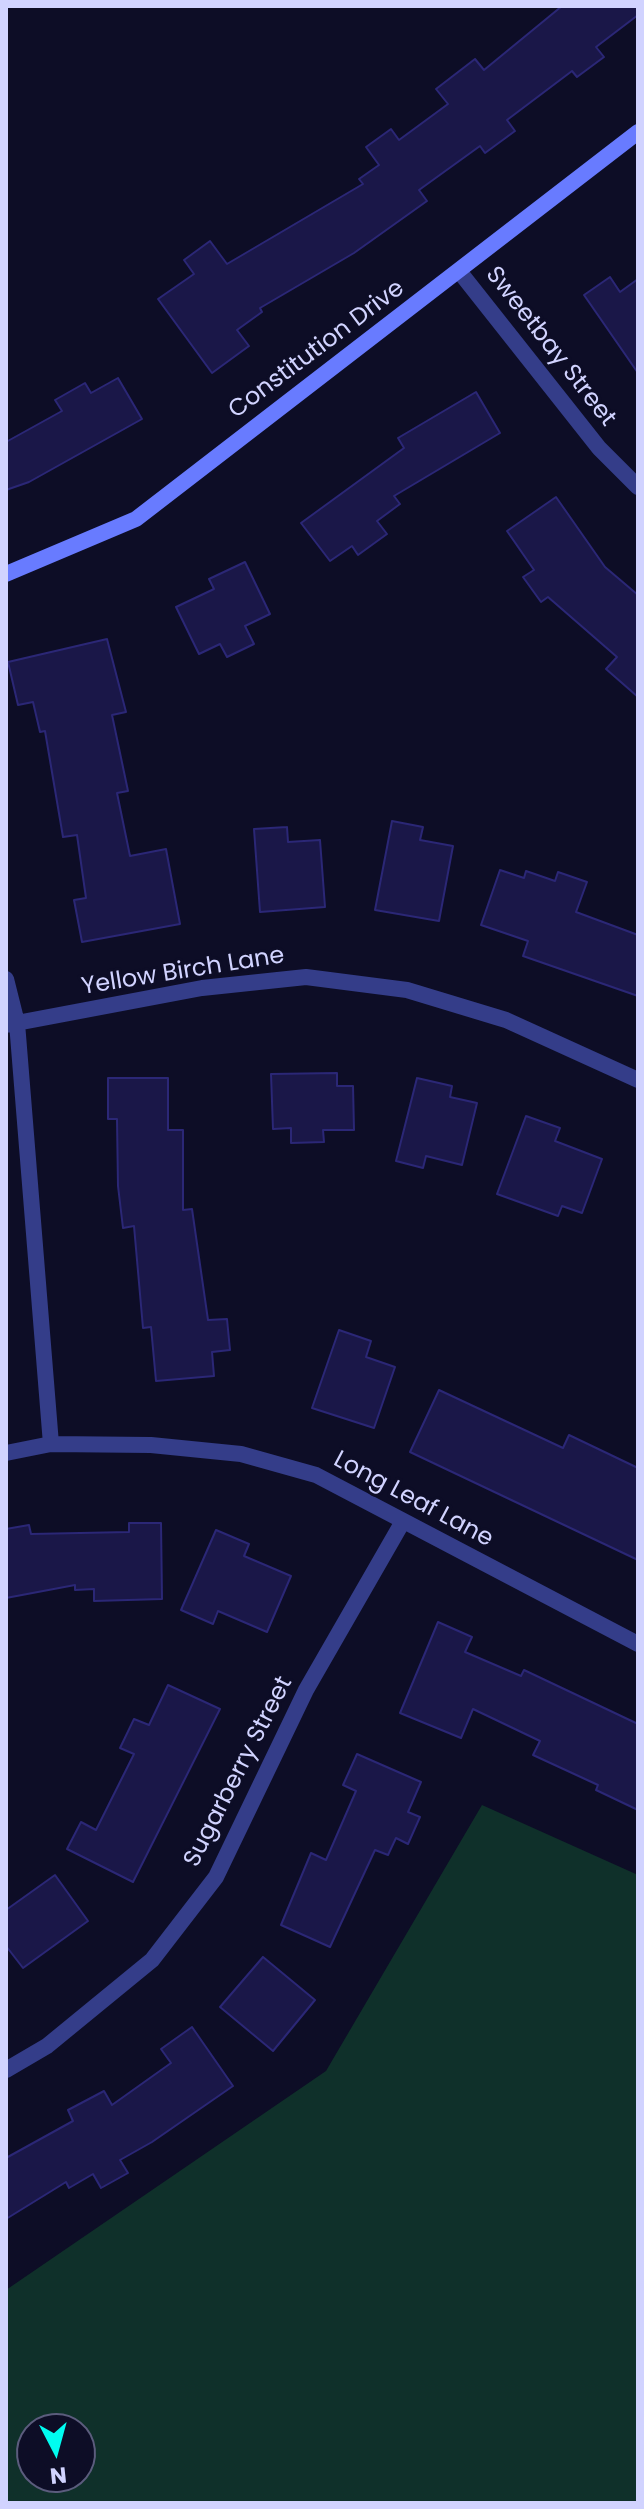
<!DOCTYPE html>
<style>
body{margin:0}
#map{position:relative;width:644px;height:2509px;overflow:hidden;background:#0d0d26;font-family:Poppins,sans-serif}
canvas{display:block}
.frame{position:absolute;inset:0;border:8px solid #d1d3ff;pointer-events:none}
.north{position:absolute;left:16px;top:2413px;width:80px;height:80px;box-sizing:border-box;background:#0d0d26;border:2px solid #5b5c7d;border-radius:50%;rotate:174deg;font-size:22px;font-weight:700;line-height:32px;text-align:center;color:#d1d3ff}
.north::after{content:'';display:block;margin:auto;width:28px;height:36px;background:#00fcf0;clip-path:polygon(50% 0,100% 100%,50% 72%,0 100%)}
</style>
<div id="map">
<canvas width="644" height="2509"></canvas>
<div class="frame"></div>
<div class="north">N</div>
</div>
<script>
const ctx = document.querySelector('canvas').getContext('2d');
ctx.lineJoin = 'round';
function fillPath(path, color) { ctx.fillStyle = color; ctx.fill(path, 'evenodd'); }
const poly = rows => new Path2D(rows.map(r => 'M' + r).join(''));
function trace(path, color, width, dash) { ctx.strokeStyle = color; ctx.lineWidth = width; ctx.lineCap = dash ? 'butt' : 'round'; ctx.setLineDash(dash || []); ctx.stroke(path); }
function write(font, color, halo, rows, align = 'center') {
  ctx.font = font + ' Poppins,sans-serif'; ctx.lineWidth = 6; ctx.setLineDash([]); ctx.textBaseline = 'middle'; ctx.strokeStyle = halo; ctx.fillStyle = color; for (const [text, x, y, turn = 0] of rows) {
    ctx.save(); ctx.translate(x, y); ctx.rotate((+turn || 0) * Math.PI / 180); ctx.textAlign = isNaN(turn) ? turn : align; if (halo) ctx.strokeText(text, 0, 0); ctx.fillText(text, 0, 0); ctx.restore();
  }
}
fillPath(poly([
 [482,1805,638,1875,638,2503,6,2503,6,2290,326,2071],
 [32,2429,80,2429,80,2477,32,2477]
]), '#0f302a');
const building = poly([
 [562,6,638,6,638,15,596,47,604,57,577,77,572,71,507,120,515,131,485,153,480,146,419,190,427,201,354,253,260,308,262,312,237,330,249,346,212,373,158,299,194,274,184,260,210,241,227,264,363,184,359,179,379,165,366,147,391,129,399,140,448,104,436,89,475,59,484,70,562,6],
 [610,277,620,292,638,279,638,373,584,295,610,277],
 [118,378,142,419,29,482,6,490,6,442,62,411,55,400,85,383,91,393,118,378],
 [476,392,500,433,394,496,400,504,377,521,387,534,358,555,352,546,330,561,301,523,404,448,398,438,476,392],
 [556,497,605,567,638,595,638,697,606,669,617,657,548,597,541,602,523,577,534,570,507,531,556,497],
 [245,562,270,614,245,626,254,644,227,657,220,644,199,654,176,607,214,589,209,579,245,562],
 [107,639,126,712,112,715,128,791,117,793,130,856,166,849,180,924,82,942,74,900,86,898,77,835,63,837,45,731,40,732,33,702,18,705,8,662,107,639],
 [392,821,423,827,420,840,453,846,439,921,375,910,392,821],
 [287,827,288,842,320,840,325,907,260,912,254,829,287,827],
 [500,870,524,878,526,871,555,881,558,872,587,882,576,912,638,935,638,996,523,956,528,941,481,925,500,870],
 [337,1073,337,1086,353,1086,354,1130,323,1130,324,1142,291,1143,291,1128,273,1129,271,1074,337,1073],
 [108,1078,168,1078,168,1130,183,1130,183,1210,192,1209,208,1320,227,1319,230,1350,212,1352,214,1376,156,1381,151,1327,143,1328,134,1226,123,1228,118,1186,117,1119,108,1119,108,1078],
 [417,1078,452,1086,450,1097,477,1103,462,1165,426,1156,423,1168,396,1161,417,1078],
 [526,1116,560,1128,555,1141,602,1159,582,1213,562,1206,558,1216,497,1194,526,1116],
 [339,1330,371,1341,366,1357,395,1367,374,1428,312,1408,339,1330],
 [439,1390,563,1448,569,1435,638,1468,638,1560,410,1452,439,1390],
 [129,1523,161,1523,162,1599,94,1601,94,1589,75,1590,75,1585,6,1598,6,1529,29,1525,31,1534,129,1532,129,1523],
 [216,1530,249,1544,244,1556,291,1576,267,1632,218,1611,213,1624,181,1610,216,1530],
 [438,1622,472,1637,465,1652,521,1676,524,1670,638,1724,638,1810,596,1790,598,1785,533,1755,540,1741,473,1709,461,1738,400,1713,438,1622],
 [168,1685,220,1709,133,1882,67,1849,81,1822,96,1830,134,1754,120,1748,134,1719,149,1725,168,1685],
 [357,1754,421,1782,408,1812,420,1817,408,1844,396,1838,388,1855,375,1850,330,1947,281,1925,311,1853,326,1860,356,1791,343,1785,357,1754],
 [55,1875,88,1921,23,1968,6,1946,6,1910,55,1875],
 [263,1957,315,2000,273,2051,220,2007,263,1957],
 [192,2027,233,2086,152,2142,120,2160,128,2173,101,2188,93,2174,69,2188,66,2182,6,2219,6,2158,73,2121,68,2110,104,2091,112,2105,171,2063,161,2049,192,2027]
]);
fillPath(building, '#1a1748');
trace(building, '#2b2776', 2);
trace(poly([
 [459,271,599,448,638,487],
 [6,979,17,1023,51,1444],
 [6,1025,202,988,306,977,407,990,506,1020,638,1080],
 [6,1453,51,1444,151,1445,241,1454,316,1475,638,1644],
 [6,2070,47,2046,152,1960,216,1877,306,1690,402,1523]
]), '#343d89', 16);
trace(poly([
 [6,574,136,519,638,132]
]), '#687bff', 16);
write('24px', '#d1d3ff', '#0d0d26', [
 ["Sweetbay Street",550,347,52],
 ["Constitution Drive",317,350,-37],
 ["Yellow Birch Lane",183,972,-9],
 ["Long Leaf Lane",413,1500,28],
 ["Sugarberry Street",239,1772,-63]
]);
</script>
